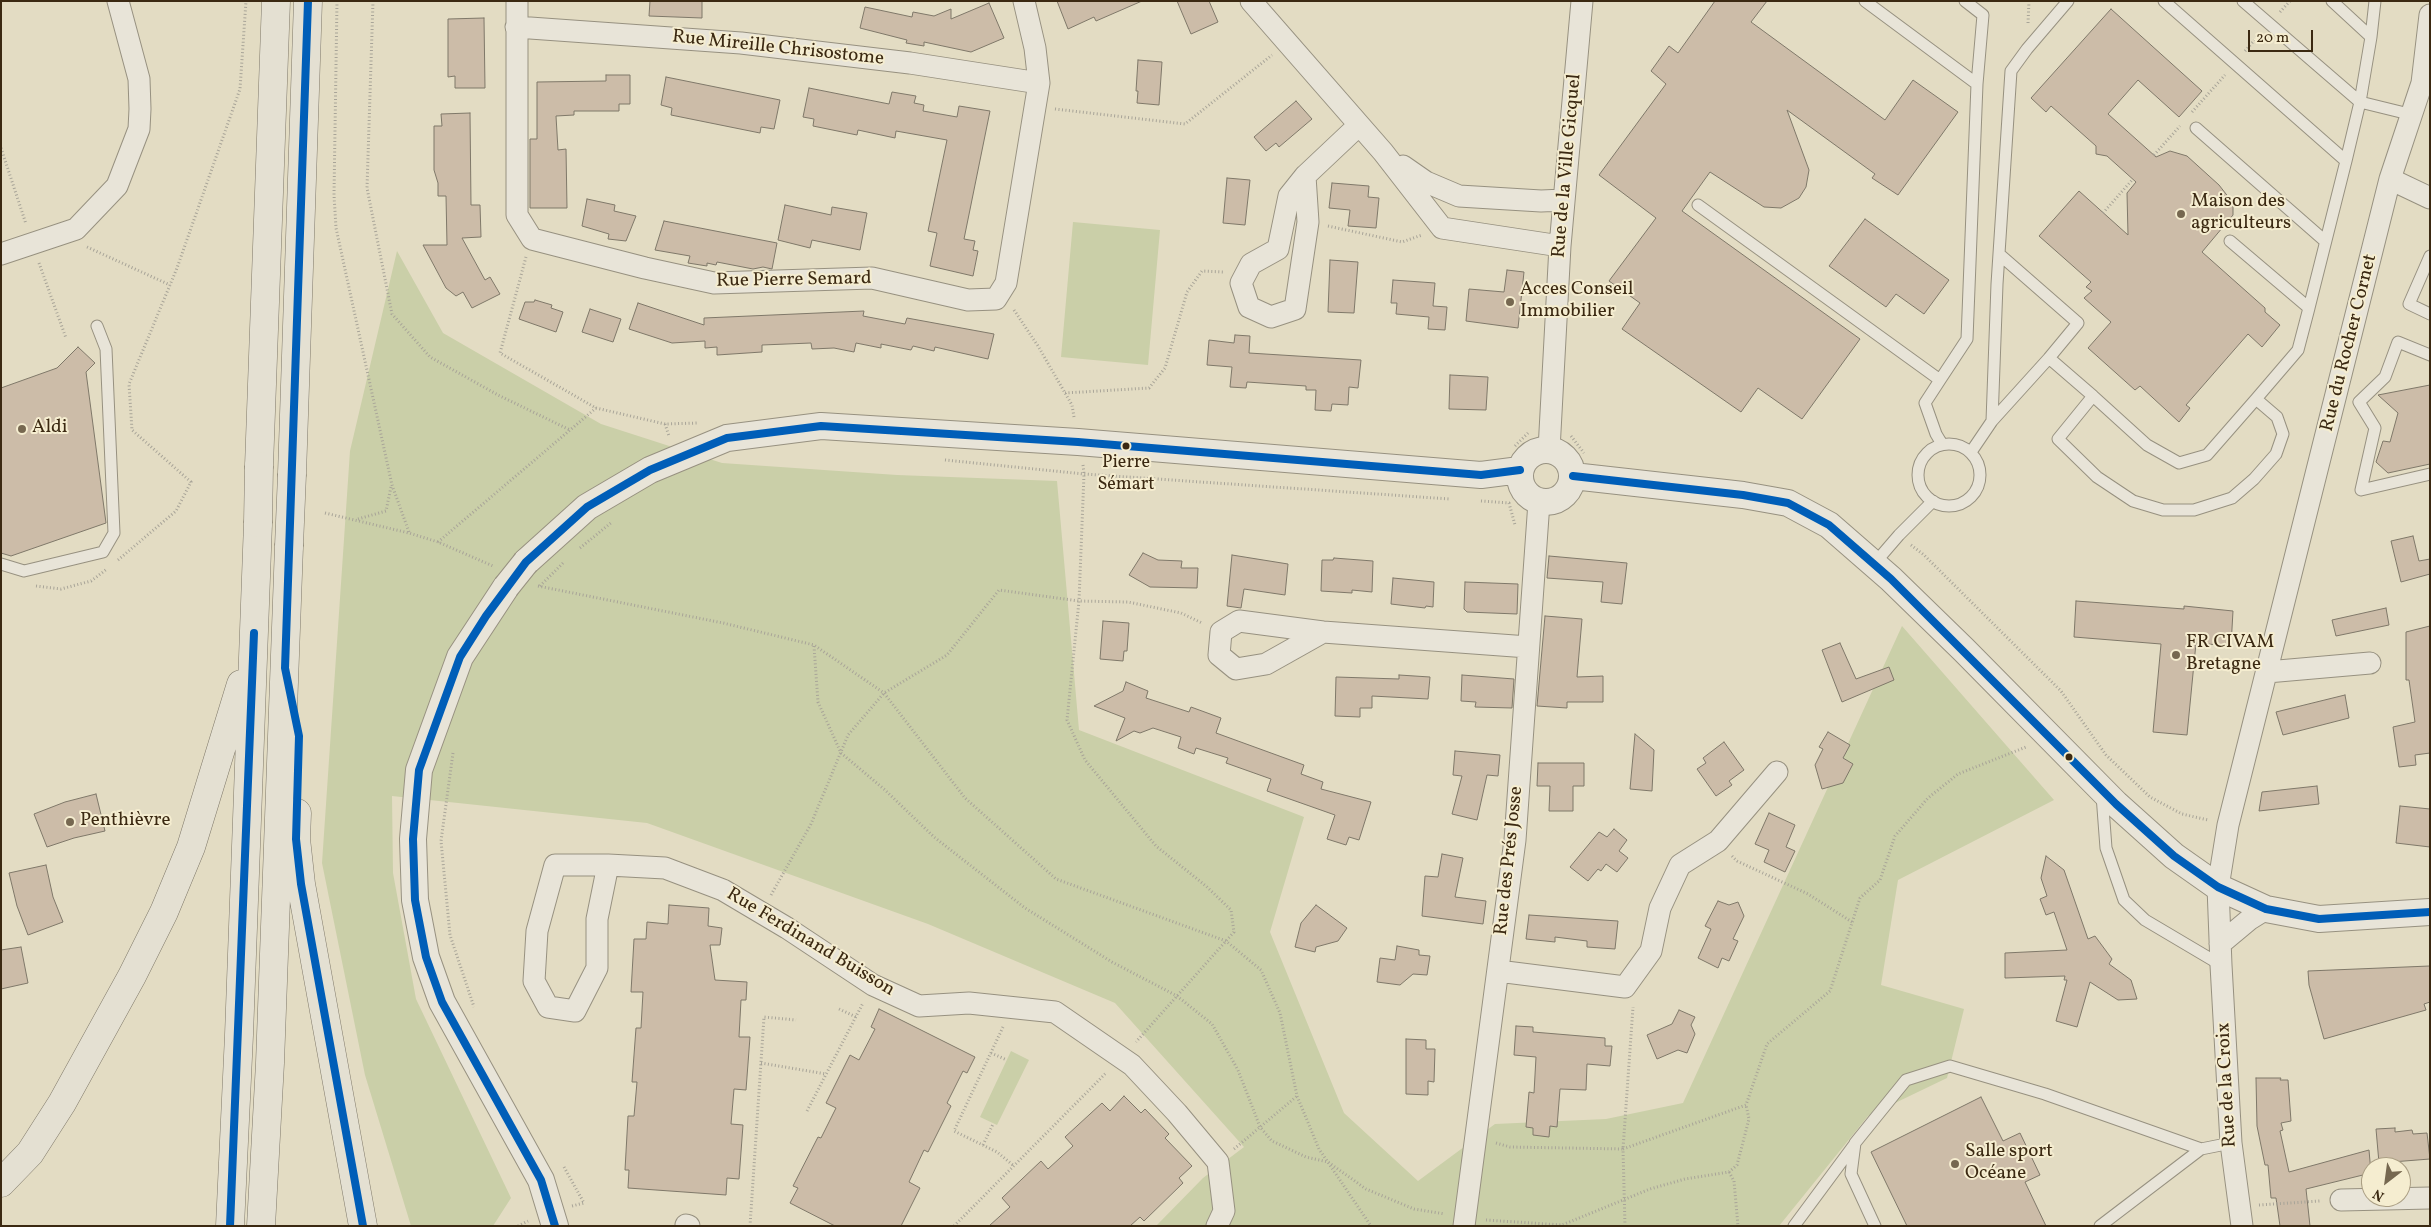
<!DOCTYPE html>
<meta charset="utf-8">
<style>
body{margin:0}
#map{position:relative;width:2431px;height:1227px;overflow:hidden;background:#e3dcc3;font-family:Vollkorn,serif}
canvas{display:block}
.frame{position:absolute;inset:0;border:2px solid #3b2912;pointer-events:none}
.north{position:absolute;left:2361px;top:1157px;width:50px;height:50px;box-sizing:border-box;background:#f5edd0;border:1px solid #ab9f84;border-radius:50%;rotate:210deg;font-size:14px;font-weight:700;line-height:20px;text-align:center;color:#3b2912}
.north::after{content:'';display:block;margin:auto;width:18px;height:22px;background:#766850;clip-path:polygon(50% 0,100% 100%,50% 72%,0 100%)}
.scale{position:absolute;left:2248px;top:30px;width:65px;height:22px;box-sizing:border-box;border:2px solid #3b2912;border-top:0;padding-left:6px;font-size:15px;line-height:18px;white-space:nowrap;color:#3b2912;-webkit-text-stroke:4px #f5edd0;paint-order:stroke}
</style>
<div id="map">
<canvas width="2431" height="1227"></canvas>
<div class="frame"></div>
<div class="north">N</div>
<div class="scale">20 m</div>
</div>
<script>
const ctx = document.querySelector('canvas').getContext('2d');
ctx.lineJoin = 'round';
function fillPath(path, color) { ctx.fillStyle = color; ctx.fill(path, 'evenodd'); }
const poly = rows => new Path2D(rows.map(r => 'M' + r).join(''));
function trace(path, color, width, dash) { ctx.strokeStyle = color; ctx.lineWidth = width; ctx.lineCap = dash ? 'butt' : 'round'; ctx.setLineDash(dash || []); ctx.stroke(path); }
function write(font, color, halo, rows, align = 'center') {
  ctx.font = font + ' Vollkorn,serif'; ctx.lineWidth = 4; ctx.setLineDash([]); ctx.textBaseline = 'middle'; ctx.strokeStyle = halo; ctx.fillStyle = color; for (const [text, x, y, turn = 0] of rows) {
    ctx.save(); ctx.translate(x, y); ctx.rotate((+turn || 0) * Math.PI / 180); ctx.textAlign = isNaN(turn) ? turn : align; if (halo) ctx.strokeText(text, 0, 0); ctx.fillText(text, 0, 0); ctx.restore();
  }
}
fillPath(poly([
 [1073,222,1160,230,1148,365,1061,357],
 [397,251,443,333,601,424,722,463,897,475,1057,481,1079,730,1304,817,1270,932,1344,1113,1418,1181,1495,1124,1606,1119,1683,1103,1902,626,2054,800,1898,880,1881,985,1964,1009,1947,1078,1868,1116,1779,1226,1156,1226,1203,1178,1244,1147,1115,1003,928,924,647,823,392,796,393,873,416,999,511,1198,493,1226,411,1226,365,1075,322,863,350,451],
 [1011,1051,1029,1060,997,1125,980,1117]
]), '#cacfa8');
const building = poly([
 [650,1,702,1,702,18,649,16,650,1],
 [1057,1,1142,1,1096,21,1094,17,1068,29,1057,1],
 [1177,1,1209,1,1218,22,1191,34,1177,1],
 [1715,1,1767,1,1751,22,1885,120,1913,80,1958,112,1898,195,1872,178,1875,174,1787,110,1809,170,1806,187,1799,198,1781,208,1764,207,1710,172,1682,211,1860,339,1802,419,1758,388,1741,412,1622,329,1640,303,1609,281,1656,218,1599,175,1666,84,1651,71,1669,46,1678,53,1715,1],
 [989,3,1004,38,971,52,924,42,924,46,906,43,907,40,860,28,865,7,912,17,913,12,934,16,951,9,951,19,989,3],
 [2111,9,2202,91,2179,117,2138,80,2108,114,2156,157,2170,151,2187,156,2219,185,2233,203,2233,215,2202,252,2265,308,2265,312,2280,325,2262,347,2248,334,2186,405,2190,408,2179,422,2140,386,2135,390,2088,348,2111,322,2084,298,2092,291,2086,287,2091,282,2039,236,2079,191,2128,235,2127,193,2136,182,2107,156,2096,154,2096,146,2051,106,2046,112,2031,98,2111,9],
 [484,18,485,88,455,88,455,76,448,77,448,19,484,18],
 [1138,60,1162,62,1159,105,1137,103,1138,91,1136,91,1138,60],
 [606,75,630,75,630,104,619,104,619,111,574,111,574,115,556,116,558,150,566,149,567,208,530,208,530,139,537,139,537,82,606,81,606,75],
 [666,77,780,100,774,129,761,127,760,133,671,115,672,108,661,105,666,77],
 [809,88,889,104,892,92,916,96,914,103,924,105,923,111,957,117,959,106,990,111,964,239,975,241,973,250,978,251,973,276,930,266,937,233,928,231,947,140,896,131,895,138,858,130,857,135,813,126,814,119,803,117,809,88],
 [1296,101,1312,119,1279,147,1276,143,1266,151,1254,137,1296,101],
 [470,113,471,205,480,205,481,237,462,238,485,280,490,277,500,294,472,308,463,292,456,296,446,288,423,245,447,245,446,196,438,196,438,183,434,170,434,126,442,126,441,114,470,113],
 [1227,178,1250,180,1245,225,1223,223,1227,178],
 [1332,183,1369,186,1368,197,1379,198,1376,228,1348,226,1350,210,1329,208,1332,183],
 [587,199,615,205,614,211,636,216,626,241,608,239,609,234,582,226,587,199],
 [785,205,831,215,832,207,867,213,860,250,812,240,810,248,778,240,785,205],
 [1865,219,1949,280,1924,314,1896,294,1886,307,1829,266,1865,219],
 [664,221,777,243,772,269,763,267,753,269,717,262,716,265,707,263,707,266,688,263,690,256,655,250,664,221],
 [1330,260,1358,262,1354,313,1328,312,1330,260],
 [1507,270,1524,272,1518,328,1466,321,1469,289,1504,292,1507,270],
 [1393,280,1435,283,1433,306,1447,307,1445,330,1428,329,1429,317,1396,314,1397,303,1391,303,1393,280],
 [535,300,552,305,551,308,563,312,556,332,519,319,525,302,534,302,535,300],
 [638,303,704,325,704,318,864,311,863,316,905,324,907,318,994,334,988,359,935,347,934,351,913,346,911,350,881,344,881,348,856,343,854,352,834,348,812,349,811,343,762,345,762,352,717,355,717,347,705,348,705,341,672,343,629,329,638,303],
 [590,309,621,319,613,342,582,332,590,309],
 [1235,335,1250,336,1249,353,1361,360,1358,388,1349,387,1348,405,1332,404,1331,411,1315,410,1316,390,1306,390,1306,386,1247,382,1246,388,1230,387,1232,367,1207,365,1209,340,1234,343,1235,335],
 [78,347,95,363,86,372,106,523,11,556,1,553,1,388,57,368,78,347],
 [1450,375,1488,377,1486,410,1449,409,1450,375],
 [2430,385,2430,464,2388,473,2376,462,2383,441,2390,442,2398,413,2378,395,2430,385],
 [2413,536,2419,561,2430,559,2430,574,2401,582,2391,541,2413,536],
 [1143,553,1158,560,1182,561,1181,568,1198,568,1197,588,1150,587,1129,575,1143,553],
 [1232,555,1288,564,1285,595,1244,589,1241,608,1227,606,1232,555],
 [1549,556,1627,563,1622,604,1601,602,1603,582,1547,578,1549,556],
 [1334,558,1373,561,1372,592,1352,590,1352,593,1321,591,1322,560,1333,560,1334,558],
 [1393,578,1434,582,1433,607,1426,606,1425,608,1391,604,1393,578],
 [1465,582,1518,584,1517,614,1467,612,1464,609,1465,582],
 [2076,601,2184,609,2184,606,2233,611,2231,646,2196,643,2187,735,2153,732,2161,644,2074,637,2076,601],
 [2386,608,2389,625,2336,636,2332,620,2386,608],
 [1545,616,1582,619,1577,677,1603,676,1603,702,1567,702,1567,708,1537,706,1545,616],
 [1103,621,1129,623,1127,651,1124,651,1123,661,1100,659,1103,621],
 [2430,626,2430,753,2415,755,2416,765,2399,767,2393,727,2415,722,2409,680,2406,680,2406,632,2430,626],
 [1840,643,1856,679,1889,667,1894,680,1842,702,1822,650,1840,643],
 [1399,675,1430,677,1428,699,1372,696,1372,708,1360,708,1360,717,1335,716,1336,677,1399,679,1399,675],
 [1462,675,1514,679,1512,708,1475,707,1476,702,1461,701,1462,675],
 [1126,682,1148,691,1146,698,1189,712,1191,707,1221,718,1216,733,1304,765,1301,774,1323,782,1321,789,1371,802,1359,840,1349,837,1346,845,1327,839,1335,815,1267,791,1271,779,1226,763,1228,758,1196,748,1194,754,1178,748,1181,737,1153,728,1140,733,1134,731,1116,741,1125,718,1094,706,1123,691,1126,682],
 [2345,695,2349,718,2283,735,2276,712,2345,695],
 [1828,732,1850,745,1843,758,1853,764,1843,783,1822,789,1815,765,1823,749,1819,747,1828,732],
 [1635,734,1654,750,1652,791,1630,789,1635,734],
 [1724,742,1744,770,1729,781,1732,785,1716,796,1697,769,1706,763,1703,758,1724,742],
 [1455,751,1500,755,1498,776,1487,775,1477,820,1452,814,1462,776,1453,775,1455,751],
 [1538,763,1584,763,1584,786,1573,786,1573,811,1549,811,1550,786,1537,786,1538,763],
 [2317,786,2319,804,2259,811,2262,792,2317,786],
 [96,794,105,831,74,838,47,847,34,814,65,802,96,794],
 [2400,806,2430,809,2430,847,2396,843,2400,806],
 [1769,813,1795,825,1786,847,1795,851,1785,872,1764,862,1769,850,1755,844,1769,813],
 [1614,829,1627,840,1619,851,1628,858,1617,872,1606,864,1601,871,1598,869,1588,881,1570,867,1599,832,1607,837,1614,829],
 [1442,854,1463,858,1455,897,1486,901,1483,924,1422,916,1425,876,1438,877,1442,854],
 [2046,856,2064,870,2088,939,2095,936,2112,959,2109,964,2131,980,2137,999,2118,1000,2090,982,2077,1027,2056,1021,2067,980,2064,980,2065,976,2005,978,2005,953,2067,950,2054,912,2046,915,2040,899,2047,896,2041,878,2046,856],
 [46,865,53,897,63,922,28,935,17,906,9,873,46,865],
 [1718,901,1729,905,1738,902,1744,916,1733,939,1738,941,1729,961,1722,958,1718,968,1698,958,1711,929,1705,926,1718,901],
 [669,905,709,908,708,926,722,928,720,945,710,945,715,980,747,982,746,1000,741,1000,739,1037,750,1037,746,1090,734,1089,731,1124,743,1125,739,1179,727,1178,726,1195,628,1188,629,1170,625,1170,628,1116,634,1116,637,1082,632,1082,636,1028,641,1028,643,992,631,992,634,939,646,939,647,922,668,924,669,905],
 [1316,905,1347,928,1338,941,1316,947,1315,952,1295,947,1301,923,1316,905],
 [1529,915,1618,921,1615,949,1587,947,1587,941,1555,937,1555,942,1526,939,1529,915],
 [1397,946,1419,950,1419,955,1430,956,1427,975,1413,974,1400,985,1377,982,1380,958,1395,960,1397,946],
 [21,947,28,983,1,989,1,950,21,947],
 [2430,966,2430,1002,2424,1004,2426,1010,2324,1039,2309,985,2308,971,2430,966],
 [879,1009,975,1057,967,1073,963,1071,947,1103,951,1106,928,1152,924,1150,909,1182,920,1188,901,1226,835,1226,790,1203,798,1188,793,1186,818,1137,821,1138,836,1108,826,1103,850,1055,859,1060,875,1029,871,1027,879,1009],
 [1679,1010,1695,1017,1691,1025,1695,1034,1687,1053,1678,1050,1657,1059,1647,1035,1672,1024,1679,1010],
 [1516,1026,1533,1027,1533,1032,1605,1038,1605,1046,1612,1046,1610,1066,1587,1064,1586,1090,1560,1089,1557,1127,1550,1126,1549,1137,1533,1135,1533,1128,1526,1127,1529,1092,1534,1093,1536,1057,1514,1055,1516,1026],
 [1406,1039,1426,1040,1426,1049,1435,1049,1434,1082,1428,1081,1428,1095,1406,1094,1406,1039],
 [2256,1078,2281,1078,2280,1080,2288,1080,2291,1121,2281,1123,2283,1130,2280,1131,2289,1172,2369,1150,2371,1173,2306,1189,2310,1226,2280,1226,2276,1198,2271,1198,2268,1165,2265,1165,2257,1126,2256,1078],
 [1124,1096,1141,1113,1145,1109,1169,1134,1165,1138,1192,1166,1179,1178,1183,1183,1144,1221,1140,1217,1130,1226,989,1226,1010,1207,1002,1198,1041,1161,1048,1169,1073,1146,1065,1137,1102,1103,1110,1111,1124,1096],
 [1981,1097,2003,1141,2020,1133,2040,1175,2025,1182,2046,1226,1907,1226,1871,1152,1981,1097],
 [2395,1128,2395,1132,2412,1130,2413,1134,2427,1133,2430,1159,2379,1163,2376,1129,2395,1128]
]);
fillPath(building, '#ccbca8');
trace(building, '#7f7869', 1);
const service = poly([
 [1865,1,1977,84],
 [2164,1,2346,161,2309,308],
 [2243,1,2360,102,2413,115],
 [2332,1,2371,37],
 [2196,128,2325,241],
 [2346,161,2360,102,2371,37,2375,1],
 [1698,205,1940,380,1967,339,1977,84,1983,15,1965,1],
 [2230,241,2309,308,2298,350,2256,399,2207,455,2179,463,2147,445,2093,396,2058,439,2097,477,2133,501,2163,510,2194,510,2232,498,2254,479,2276,454,2283,434,2277,417,2256,399],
 [1999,254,2078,323,2049,358,2093,396],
 [2430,256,2409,304,2430,314],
 [2430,355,2398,342,2385,377,2359,402,2375,428,2361,490,2430,474],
 [1940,380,1925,403,1936,434,1942,444],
 [1992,421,2049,358],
 '1918 475a31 31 0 1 1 62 0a31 31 0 1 1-62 0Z',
 [1971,452,1992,421,1997,284,2011,71,2027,49,2068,1],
 [1,564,24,571,103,552,114,533,106,349,97,326],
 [1874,564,1899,535,1933,501],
 [2102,795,2106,848,2124,900,2145,920,2221,965],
 [1794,1226,1854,1145],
 [1875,1226,1851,1174,1855,1143,1906,1080,1950,1066,2045,1094,2201,1149],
 [2100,1226,2201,1149,2231,1143]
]);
const minor = poly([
 [517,1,517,215,532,239,645,268,714,283,872,278,968,300,996,299,1006,283,1039,83,1035,48,1024,1],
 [1251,1,1383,152,1442,228,1560,246],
 [516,27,741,43,910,63,1039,83],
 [1403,166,1426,182,1459,196,1541,201,1564,200],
 [1305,176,1289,196,1278,249,1251,264,1241,283,1249,307,1271,317,1295,309,1308,222,1305,176,1358,126],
 [2390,179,2430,198],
 [1,254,76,229,117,186,139,129,140,109,139,79,118,1],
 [1549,450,1560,246,1582,1],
 [1323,632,1266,664,1236,669,1219,655,1221,632,1239,621,1323,632,1528,647],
 [2267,672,2370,663],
 [608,865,597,919,597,968,575,1011,548,1007,534,981,537,931,555,865,608,865,665,868,723,890,787,928,873,985,919,1006,969,1003,1055,1012,1132,1065,1177,1113,1218,1162,1224,1211,1217,1226],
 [2220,944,2250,919,2266,909],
 [1498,971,1625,987,1651,951,1660,908,1680,865,1718,841,1777,772],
 [2341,1200,2430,1198],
 [686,1225,689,1226],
 [1464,1226,1515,840,1539,502],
 [2242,1226,2231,1143,2221,965,2218,887,2228,825,2390,179,2422,83,2430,15]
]);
const tertiary = poly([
 '1520 476a26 26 0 1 1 52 0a26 26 0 1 1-52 0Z',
 [1573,476,1743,495,1788,503,1829,525,1891,579,1964,650,2116,804,2174,856,2218,887,2266,909,2319,919,2430,912],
 [526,562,587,507,650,470,727,438,821,426,1078,442,1481,475,1520,470],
 [506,587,460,657,419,770,413,839,415,900,426,957,442,1002,541,1180,555,1226]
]);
const trunk = poly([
 [259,466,276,1],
 [292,474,308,1],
 [297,813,296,839,301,884,363,1226],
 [1,1183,30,1153,62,1103,132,976,164,912,191,847,241,684],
 [230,1226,239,1035,258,523],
 [261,1226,270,1063,289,546]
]);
trace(service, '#979180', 13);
trace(minor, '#979180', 23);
trace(tertiary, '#979180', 28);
trace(trunk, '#7f7869', 29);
trace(poly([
 [337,1,334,195,336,228,392,485,409,532],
 [373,1,367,188,392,314,430,357,498,395,570,430],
 [2280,12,2290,1],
 [2028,23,2029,1],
 [2245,51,2259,35],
 [1055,109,1185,124,1272,55],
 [2192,112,2225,75],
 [1,148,26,224],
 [2154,155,2180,126],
 [2103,213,2133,179],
 [1328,226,1402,242,1422,235],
 [87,247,170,285],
 [526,257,500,353,596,408,665,424,698,423],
 [39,263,66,338],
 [1014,310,1038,346,1072,405,1074,417],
 [1065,393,1149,388,1165,368,1187,292,1202,271,1224,272],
 [665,424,669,436],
 [1571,436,1584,453],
 [1515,446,1528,433],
 [945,460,1084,474,1450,499],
 [1083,465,1084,474,1079,601,1067,720,1085,760,1156,846,1206,886,1231,910,1234,932,1136,1042],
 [1481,501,1509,503,1515,525],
 [325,513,409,533,438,542,493,566],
 [358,519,386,511,391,487],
 [438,542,596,408],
 [1911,545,1924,555,2061,691,2106,755,2150,797,2182,814,2208,820],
 [580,548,612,522],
 [118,560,176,511,191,482,132,430,129,384,177,268,240,89,246,1],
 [36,586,61,589,91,581,107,569],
 [538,586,723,623,814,645,884,693,965,798,1056,879,1226,941,1261,970,1280,1013,1297,1096,1319,1149,1371,1226],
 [540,586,564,562],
 [814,646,818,702,841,753,885,790,934,837,1025,908,1112,962,1177,996,1212,1024,1238,1070,1260,1127,1272,1141,1306,1157,1328,1162,1366,1189,1414,1209,1445,1214],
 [453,753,441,841,450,935,474,1007],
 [1732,856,1737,861,1808,894,1852,922],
 [771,895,811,824,848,735,884,693,947,655,999,590,1079,601,1128,602,1181,613,1202,623],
 [839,1009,856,1017],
 [1003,1027,954,1131,997,1152,1014,1166],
 [991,1053,1007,1060],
 [761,1063,826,1074],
 [807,1111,863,1003],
 [1496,1143,1510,1147,1623,1149,1633,1007],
 [983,1145,993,1124],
 [1234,1149,1297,1096],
 [564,1167,584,1203,572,1206],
 [1729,1172,1734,1181,1738,1226],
 [2259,1205,2320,1201],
 [1486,1220,1562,1225,1650,1189,1685,1179,1729,1172,1737,1165,1749,1119,1746,1105],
 [518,1226,528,1221],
 [750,1226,764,1017,796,1020],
 [954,1226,1106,1073],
 [1625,1226,1623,1149,1746,1105,1767,1044,1830,991,1860,898,1880,880,1895,836,1928,798,1958,774,2026,747]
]), '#a8a498', 3, [1, 2.5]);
trace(service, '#e8e4d8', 11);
trace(minor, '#e8e4d8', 21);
trace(tertiary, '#e8e4d8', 26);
trace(trunk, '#e4e0d2', 28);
const tertiaryBridge = poly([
 [506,587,526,562]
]);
const trunkBridge = poly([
 [258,523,259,466],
 [289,546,292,474]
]);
trace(tertiaryBridge, '#979180', 28, []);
trace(trunkBridge, '#7f7869', 29, []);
trace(tertiaryBridge, '#e8e4d8', 26);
trace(trunkBridge, '#e4e0d2', 28);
trace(poly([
 [308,1,285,668,299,736,296,839,301,884,363,1226],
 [1573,476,1743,495,1788,503,1829,525,1891,579,2116,804,2174,856,2218,887,2266,909,2319,919,2430,912],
 [230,1226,254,633],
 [555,1226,541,1180,442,1002,426,957,415,900,413,839,419,770,460,657,486,616,526,562,587,507,650,470,727,438,821,426,1078,442,1481,475,1520,470]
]), '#005eb8', 8);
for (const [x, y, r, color] of [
 [2181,214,5,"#766850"],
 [1510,302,5,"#766850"],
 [22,429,5,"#766850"],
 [1126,446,4.5,"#3b2912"],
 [2176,655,5,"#766850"],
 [2069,757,4.5,"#3b2912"],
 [70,822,5,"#766850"],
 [1955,1164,5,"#766850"]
]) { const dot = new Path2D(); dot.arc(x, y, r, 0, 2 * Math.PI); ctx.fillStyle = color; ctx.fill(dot); trace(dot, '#f5edd0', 2); }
write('18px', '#3b2912', '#f5edd0', [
 ["Pierre",1126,464],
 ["Sémart",1126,486]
]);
write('19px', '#3b2912', '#f5edd0', [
 ["Rue Mireille Chrisostome",778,49,6],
 ["Rue de la Ville Gicquel",1568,166,-85],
 ["Rue Pierre Semard",794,281,-1],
 ["Rue du Rocher Cornet",2350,343,-76],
 ["Rue des Prés Josse",1510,861,-84],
 ["Rue Ferdinand Buisson",810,943,31],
 ["Rue de la Croix",2228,1085,-93]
]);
write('19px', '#3b2912', '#f5edd0', [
 ["Maison des",2191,203],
 ["agriculteurs",2191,225],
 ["Acces Conseil",1520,291],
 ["Immobilier",1520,313],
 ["Aldi",32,429],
 ["FR CIVAM",2186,644],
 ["Bretagne",2186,666],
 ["Penthièvre",80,822],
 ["Salle sport",1965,1153],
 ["Océane",1965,1175]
], 'left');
</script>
